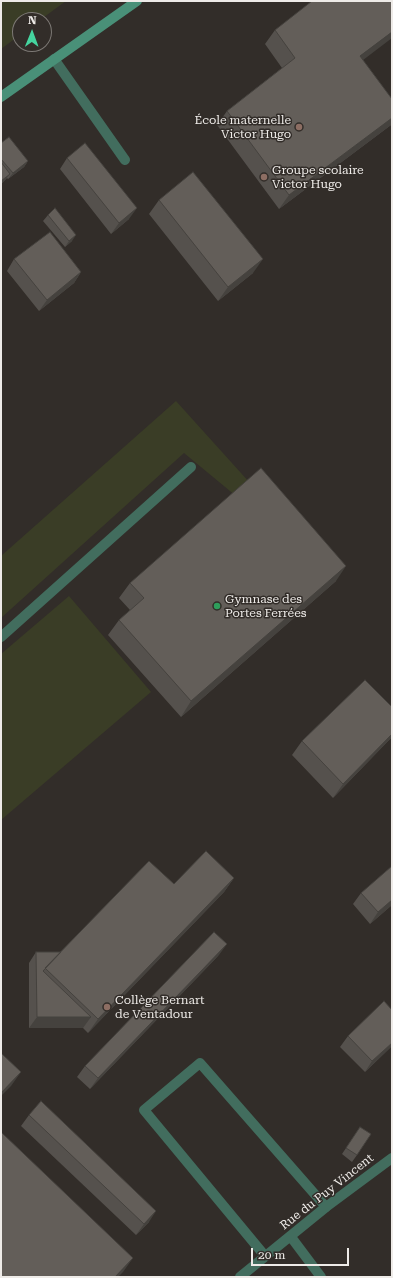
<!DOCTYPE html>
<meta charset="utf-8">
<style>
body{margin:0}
#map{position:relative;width:393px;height:1278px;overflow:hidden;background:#322d29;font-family:"Roboto Serif",serif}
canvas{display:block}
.frame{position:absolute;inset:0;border:2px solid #eeebe8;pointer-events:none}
.north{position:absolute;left:12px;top:12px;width:40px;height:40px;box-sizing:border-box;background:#322d29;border:1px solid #7d7975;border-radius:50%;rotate:1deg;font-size:11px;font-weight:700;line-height:16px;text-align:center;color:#eeebe8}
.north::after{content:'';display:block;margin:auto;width:14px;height:18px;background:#45d49f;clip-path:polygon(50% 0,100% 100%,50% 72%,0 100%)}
.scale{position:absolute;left:251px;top:1248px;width:98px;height:18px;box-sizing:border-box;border:2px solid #eeebe8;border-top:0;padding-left:5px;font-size:12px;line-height:14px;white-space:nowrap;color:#eeebe8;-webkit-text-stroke:3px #322d29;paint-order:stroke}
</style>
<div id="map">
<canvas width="393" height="1278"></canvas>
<div class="frame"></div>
<div class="north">N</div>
<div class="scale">20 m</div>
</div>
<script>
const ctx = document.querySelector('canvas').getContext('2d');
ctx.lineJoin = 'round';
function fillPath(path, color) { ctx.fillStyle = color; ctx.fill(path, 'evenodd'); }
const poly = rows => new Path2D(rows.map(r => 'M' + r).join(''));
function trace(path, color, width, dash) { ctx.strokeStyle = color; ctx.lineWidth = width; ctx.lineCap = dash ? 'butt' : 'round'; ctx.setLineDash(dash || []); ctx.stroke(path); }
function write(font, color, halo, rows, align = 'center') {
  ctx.font = font + ' "Roboto Serif",serif'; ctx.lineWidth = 3; ctx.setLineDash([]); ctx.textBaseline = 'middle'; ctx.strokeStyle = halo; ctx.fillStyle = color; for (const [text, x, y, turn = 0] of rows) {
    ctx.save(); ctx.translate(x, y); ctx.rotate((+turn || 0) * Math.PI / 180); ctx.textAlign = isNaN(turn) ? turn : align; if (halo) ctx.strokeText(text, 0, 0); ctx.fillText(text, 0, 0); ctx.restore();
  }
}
fillPath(poly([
 [1,1,66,1,40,20,20,20,20,35,1,49],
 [176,401,250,483,236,496,184,453,1,618,1,556],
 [69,596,151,692,1,820,1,654]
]), '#3a3d26');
trace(poly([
 [54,59,125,160],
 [1,637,191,467],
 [265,1256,144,1110,200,1063,326,1207]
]), '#426d5e', 10);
trace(poly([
 [291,1237,321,1277],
 [240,1277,326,1207,392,1158]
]), '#426d5e', 10);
trace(poly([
 [1,97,137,1]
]), '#499078', 10);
fillPath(poly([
 [275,30,363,60,392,118,392,124,391,125,279,209,217,125,227,111,282,68,265,44],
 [1,143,28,161,24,167,8,179,7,178,1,184],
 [67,158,129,219,111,234,60,169],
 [159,200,253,273,218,301,149,214],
 [48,215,72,241,65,247,43,221],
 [14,259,81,272,74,283,39,311,7,271],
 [336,581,181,717,108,635,119,620,130,610,119,598,130,583],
 [392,737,333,798,292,755,302,741],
 [234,878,224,892,88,1033,83,1028,29,1028,29,963,36,952,61,952,174,884],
 [361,893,392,905,370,924,353,904],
 [219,955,90,1089,77,1077,85,1066],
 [392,1010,392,1046,365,1072,340,1047,348,1036],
 [29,1115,149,1222,136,1235,21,1126],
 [360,1127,357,1155,352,1162,342,1154]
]), '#55514d');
fillPath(poly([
 [392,32,392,38,350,70,360,56],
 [392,118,392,124,391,125,279,209,289,195],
 [28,161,24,167,8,179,13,173],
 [10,174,5,180,1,184,1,181],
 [137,208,129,219,111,234,119,223],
 [76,235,72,241,65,247,69,241],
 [263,259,253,273,218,301,228,287],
 [81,272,74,283,39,311,47,300],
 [346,566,336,581,181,717,191,701],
 [392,734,392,737,333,798,343,784],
 [234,878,224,892,88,1033,98,1019],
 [392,900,392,905,370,924,378,912],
 [227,944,219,955,90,1089,98,1078],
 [37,1017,91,1017,83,1028,29,1028],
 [392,1043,392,1046,365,1072,372,1061],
 [21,1072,11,1086,1,1096,1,1093],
 [156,1211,149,1222,136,1235,144,1224],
 [133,1258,123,1272,118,1277,115,1277]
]), '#45423e');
const building = poly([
 [312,1,392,1,392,32,360,56,392,99,392,118,289,195,227,111,295,58,275,30,312,1],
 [9,137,28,161,13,173,1,159,1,143,9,137],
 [85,143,137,208,119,223,67,158,85,143],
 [1,162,10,174,1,181,1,162],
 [193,172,263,259,228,287,159,200,193,172],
 [55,208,76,235,69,241,48,215,55,208],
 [50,232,81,272,47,300,14,259,50,232],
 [261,468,346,566,191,701,119,620,144,598,130,583,261,468],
 [365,680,392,707,392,734,343,784,302,741,365,680],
 [206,851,234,878,98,1019,45,968,149,861,174,884,206,851],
 [392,866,392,900,378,912,361,893,392,866],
 [214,932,227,944,98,1078,85,1066,214,932],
 [36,952,61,952,43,971,91,1017,37,1017,36,952],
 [384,1001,392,1010,392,1043,372,1061,348,1036,384,1001],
 [1,1053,21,1072,1,1093,1,1053],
 [41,1101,156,1211,144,1224,29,1115,41,1101],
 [360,1127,371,1134,357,1155,346,1148,360,1127],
 [1,1132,133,1258,115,1277,1,1277,1,1132]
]);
fillPath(building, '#635e59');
trace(building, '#45423e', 1);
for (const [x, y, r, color] of [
 [299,127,4,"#8d6e63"],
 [264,177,4,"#8d6e63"],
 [217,606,4,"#2e9e5b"],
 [107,1007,4,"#8d6e63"]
]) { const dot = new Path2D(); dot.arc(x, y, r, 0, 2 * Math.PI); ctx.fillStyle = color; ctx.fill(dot); trace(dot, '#322d29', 1.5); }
write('12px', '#eeebe8', '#322d29', [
 ["École maternelle",291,120,"right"],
 ["Victor Hugo",291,134,"right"],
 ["Groupe scolaire",272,170],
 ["Victor Hugo",272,184],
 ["Gymnase des",225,599],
 ["Portes Ferrées",225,613],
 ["Collège Bernart",115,1000],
 ["de Ventadour",115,1014]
], 'left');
write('12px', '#eeebe8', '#322d29', [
 ["Rue du Puy Vincent",327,1192,-38]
]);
</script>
